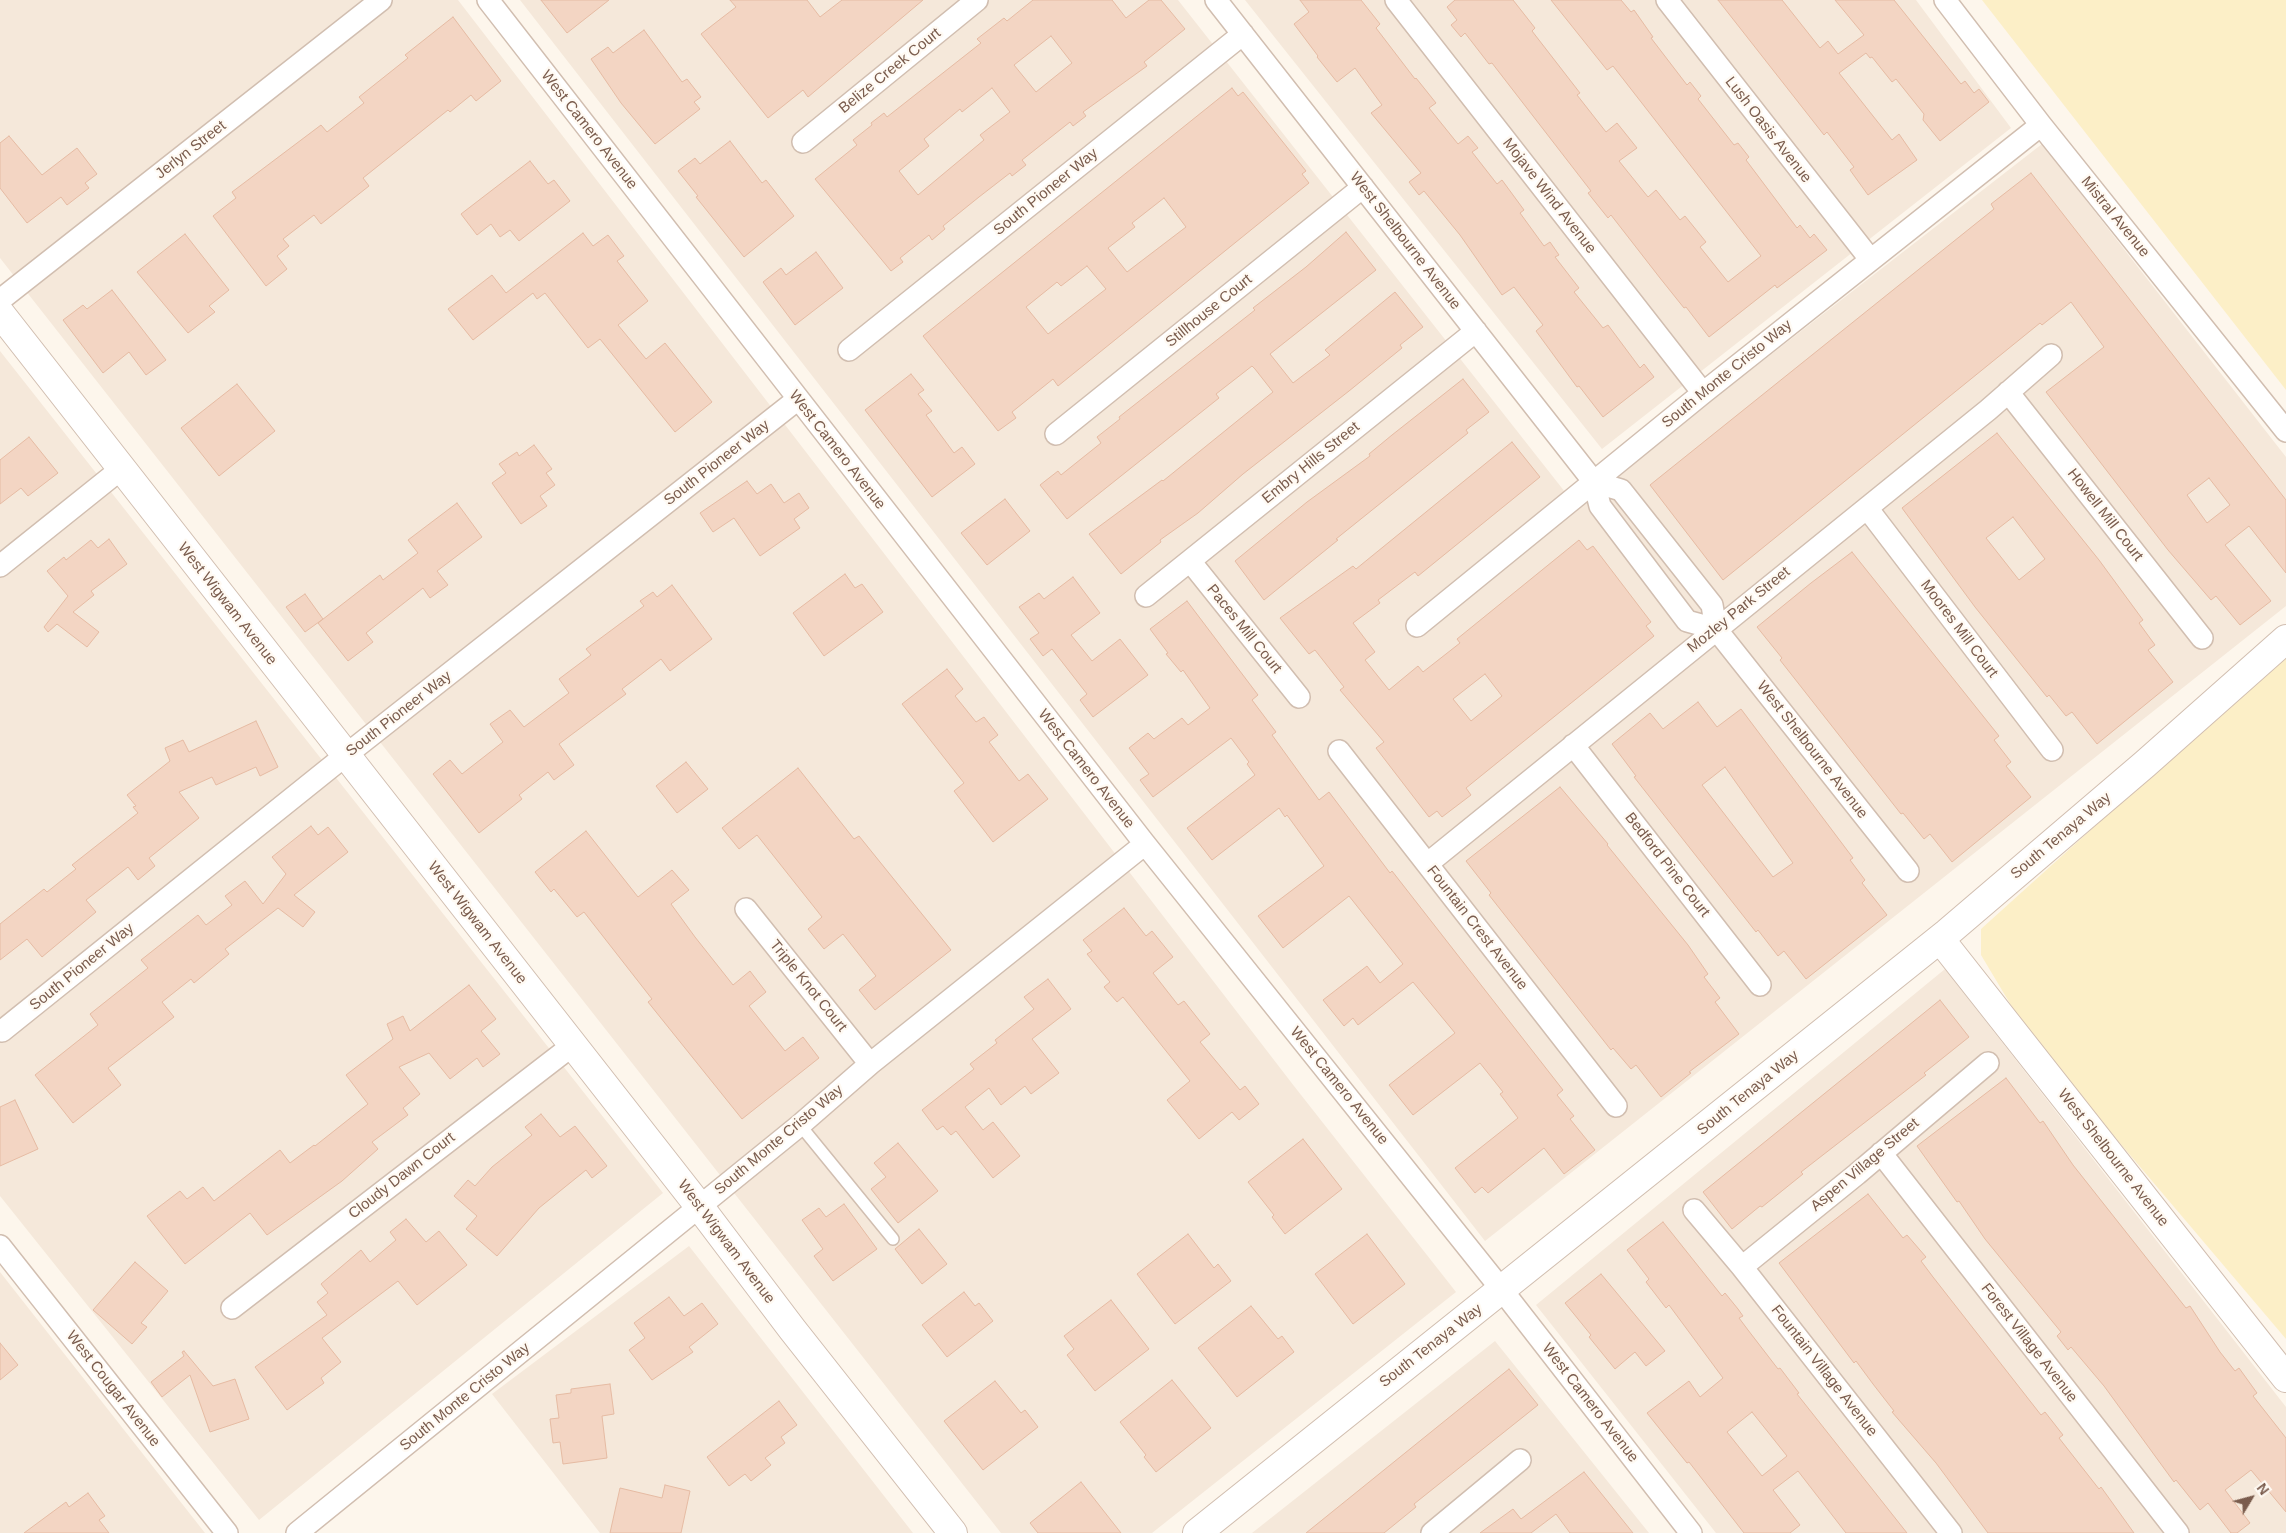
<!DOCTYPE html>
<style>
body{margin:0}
#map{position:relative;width:2286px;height:1533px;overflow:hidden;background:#fdf6ec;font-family:Helvetica,sans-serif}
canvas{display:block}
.north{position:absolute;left:2226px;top:1473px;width:50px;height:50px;-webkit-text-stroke:4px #fffaf3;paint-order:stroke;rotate:53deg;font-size:14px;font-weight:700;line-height:20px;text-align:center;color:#7a5c4d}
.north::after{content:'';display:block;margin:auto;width:18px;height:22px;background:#7a5c4d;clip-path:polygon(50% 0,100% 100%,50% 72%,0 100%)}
</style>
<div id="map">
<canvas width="2286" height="1533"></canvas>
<div class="north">N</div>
</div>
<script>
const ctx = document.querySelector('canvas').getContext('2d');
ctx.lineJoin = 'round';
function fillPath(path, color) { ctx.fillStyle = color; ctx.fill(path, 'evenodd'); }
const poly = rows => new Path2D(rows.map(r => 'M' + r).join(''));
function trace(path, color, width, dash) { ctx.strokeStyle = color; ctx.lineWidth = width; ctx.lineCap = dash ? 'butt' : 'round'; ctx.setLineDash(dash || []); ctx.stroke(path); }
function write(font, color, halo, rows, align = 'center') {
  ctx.font = font + ' Helvetica,sans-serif'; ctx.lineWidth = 4.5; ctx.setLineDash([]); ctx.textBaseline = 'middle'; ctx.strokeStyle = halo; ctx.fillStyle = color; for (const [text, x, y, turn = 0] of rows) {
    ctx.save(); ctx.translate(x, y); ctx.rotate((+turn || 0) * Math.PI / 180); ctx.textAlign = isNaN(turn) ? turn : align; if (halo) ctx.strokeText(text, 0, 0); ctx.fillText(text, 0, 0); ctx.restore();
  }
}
fillPath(poly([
 [0,0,458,0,1294,1086,1456,1292,1152,1533,1001,1533,0,258],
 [520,0,1178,0,1576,506,2042,144,2286,457,2286,606,1485,1241],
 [1245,0,1916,0,2011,128,1602,449],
 [0,351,663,1193,259,1520,0,1196],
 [1945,969,2286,1407,2286,1533,1716,1533,1536,1305],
 [689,1246,913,1533,600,1533,492,1394],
 [0,1272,205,1533,0,1533],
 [1495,1341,1649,1533,1252,1533]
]), '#f5e8da');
fillPath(poly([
 [1982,0,2286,0,2286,390],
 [2286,657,2286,1339,2030,1037,1981,955,1981,929,2259,678]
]), '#fcefc7');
const building = poly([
 [541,0,609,0,567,33,541,0],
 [730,0,807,0,820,17,842,0,923,0,808,97,803,90,768,118,701,34,736,7,730,0],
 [1033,0,1112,0,1126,18,1149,0,1161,0,1185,29,1144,62,1147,66,1083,112,1086,116,1073,126,1070,122,1022,160,1026,165,1012,176,1010,173,979,197,943,226,945,229,932,240,929,235,900,258,903,262,891,271,815,179,857,145,853,140,872,125,871,123,884,113,887,117,981,43,977,39,1004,18,1007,21,1033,0],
 [1051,36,1072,63,1036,92,1014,65,1051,36],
 [992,88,1010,112,980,135,984,140,918,195,899,171,929,146,924,139,960,109,962,112,992,88],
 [1300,0,1361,0,1380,24,1376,28,1415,79,1416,78,1436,103,1429,108,1458,144,1468,136,1478,148,1472,152,1497,184,1502,180,1524,210,1520,213,1544,246,1550,242,1559,255,1555,257,1579,288,1574,292,1603,328,1608,325,1640,368,1644,364,1654,377,1603,417,1579,386,1577,387,1536,331,1543,325,1514,287,1502,295,1460,235,1424,191,1419,195,1409,182,1421,173,1371,113,1382,105,1355,68,1337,82,1317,57,1318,56,1294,24,1309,12,1300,0],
 [1455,0,1513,0,1535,28,1532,31,1580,93,1577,95,1606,132,1617,123,1637,148,1619,161,1648,197,1656,190,1680,220,1685,216,1706,242,1700,247,1728,282,1761,256,1613,66,1607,70,1551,0,1621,0,1631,12,1634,10,1653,37,1651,38,1687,85,1690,82,1701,96,1698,99,1734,145,1738,143,1749,157,1746,160,1797,228,1800,225,1810,238,1814,234,1827,250,1777,288,1775,285,1709,337,1686,307,1684,308,1660,278,1611,215,1608,218,1588,193,1591,191,1492,63,1489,64,1465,33,1461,37,1451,25,1457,20,1447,7,1455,0],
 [1718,0,1782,0,1820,48,1828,41,1838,54,1864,35,1835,0,1894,0,1961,84,1965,81,1974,93,1979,89,1989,102,1940,141,1923,120,1924,114,1896,79,1892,82,1872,57,1870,58,1866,53,1839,73,1892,140,1899,134,1917,160,1868,195,1850,170,1854,167,1827,132,1824,135,1718,0],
 [453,17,501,81,476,101,471,95,450,112,448,110,363,178,369,186,321,224,314,215,283,239,289,246,277,256,287,269,266,286,213,216,236,198,232,192,321,125,327,132,364,103,359,97,408,58,405,55,453,17],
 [644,30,682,82,687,79,701,97,694,102,700,109,655,144,621,103,591,59,608,47,613,53,644,30],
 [1232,88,1238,96,1243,92,1306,171,1302,174,1309,183,1058,386,1053,379,1012,412,1016,418,998,431,923,336,1232,88],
 [1164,198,1186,227,1127,272,1108,248,1135,227,1132,223,1164,198],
 [1087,266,1106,289,1048,334,1026,307,1057,282,1061,286,1087,266],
 [9,136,42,175,77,148,97,174,85,183,89,188,67,205,61,197,27,223,0,188,0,143,9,136],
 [730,141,762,183,766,180,794,216,744,257,696,197,698,196,678,171,695,158,700,164,730,141],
 [530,161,548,184,554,180,570,201,519,241,510,230,500,237,491,224,477,235,461,214,530,161],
 [2031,173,2286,500,2286,573,2249,526,2225,545,2271,601,2240,625,2216,596,2211,600,2168,550,2046,392,2104,347,2071,302,2042,325,2040,323,1723,580,1650,485,1994,209,1991,204,2031,173],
 [2209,478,2230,505,2207,523,2187,495,2209,478],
 [1346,232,1376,270,1270,354,1293,383,1330,355,1325,350,1395,292,1423,327,1400,345,1402,348,1349,391,1243,474,1198,513,1160,540,1161,542,1121,574,1089,534,1162,480,1163,481,1273,392,1255,369,1252,366,1216,394,1219,398,1067,519,1040,485,1058,471,1061,475,1101,443,1097,437,1120,419,1119,417,1255,310,1253,308,1306,267,1346,232],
 [583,233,593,246,608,235,624,256,617,261,648,301,618,325,646,359,665,343,712,402,675,432,600,339,588,348,545,293,537,299,533,293,473,340,448,309,492,275,506,293,583,233],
 [185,234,229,290,209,306,215,312,188,333,137,272,185,234],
 [816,252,843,288,795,325,763,282,781,268,786,275,816,252],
 [112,290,166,360,146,375,129,352,103,373,63,320,83,305,87,309,112,290],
 [911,374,924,390,918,394,932,411,926,415,954,453,962,447,975,464,932,497,865,410,911,374],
 [1463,379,1489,412,1466,430,1468,433,1336,539,1338,540,1264,600,1235,561,1307,502,1370,456,1369,454,1392,435,1463,379],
 [237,384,275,431,219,476,181,428,237,384],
 [1997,433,2099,560,2143,620,2139,623,2155,645,2148,650,2173,682,2097,744,2072,712,2066,716,2049,695,2047,697,1975,607,1902,508,1997,433],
 [2013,517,2045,559,2019,580,1986,538,2013,517],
 [29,437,58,473,28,496,21,488,0,504,0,460,29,437],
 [1512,442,1540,477,1418,576,1415,572,1378,600,1380,603,1353,623,1375,652,1365,660,1389,690,1418,666,1423,672,1460,643,1457,639,1579,540,1587,550,1593,546,1651,622,1646,626,1654,636,1466,788,1471,795,1442,817,1437,811,1429,817,1376,748,1384,742,1340,690,1344,687,1315,650,1309,654,1280,618,1353,566,1356,569,1512,442],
 [1485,674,1502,696,1471,721,1453,699,1485,674],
 [534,445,552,469,546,473,555,485,540,496,547,506,521,524,492,483,506,473,499,464,517,452,519,456,534,445],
 [747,481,757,494,771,484,784,503,799,493,809,508,794,519,800,528,760,556,734,518,713,532,700,513,747,481],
 [1005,499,1030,531,987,565,961,533,1005,499],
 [457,503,482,537,437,571,448,585,430,598,423,588,366,633,373,642,348,661,318,623,380,575,383,580,418,553,408,540,457,503],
 [109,539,127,564,91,591,94,595,73,612,99,632,87,647,57,624,48,632,44,627,68,596,47,571,64,557,66,560,91,540,98,548,109,539],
 [1852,552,1999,736,1994,740,2011,762,2006,766,2031,797,1952,862,1930,834,1924,839,1903,813,1901,814,1780,660,1782,658,1757,627,1811,583,1852,552],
 [845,574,855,588,862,584,883,612,824,656,793,613,845,574],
 [1073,577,1100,613,1071,635,1092,661,1120,639,1148,675,1093,717,1080,700,1087,694,1052,649,1043,656,1030,639,1039,633,1019,607,1039,593,1044,599,1073,577],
 [672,585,712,639,670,671,661,659,622,689,626,694,559,744,574,765,554,780,548,772,519,795,522,799,479,833,433,774,450,760,462,774,503,742,490,724,510,710,524,727,569,693,559,679,591,655,586,649,644,606,640,601,653,592,657,597,672,585],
 [305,594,323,619,305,632,286,607,305,594],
 [1187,601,1258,695,1252,700,1276,732,1272,735,1319,800,1329,792,1390,873,1392,871,1563,1090,1557,1095,1574,1116,1570,1119,1595,1150,1564,1174,1544,1148,1488,1193,1482,1187,1475,1193,1455,1168,1518,1118,1500,1094,1503,1092,1480,1063,1413,1115,1389,1085,1455,1033,1413,982,1358,1025,1353,1018,1344,1026,1323,1000,1367,966,1380,983,1403,964,1349,896,1283,948,1258,916,1324,866,1287,815,1285,817,1279,808,1212,860,1187,828,1255,775,1247,764,1249,762,1231,738,1153,797,1140,780,1149,774,1129,748,1148,733,1154,739,1182,718,1188,725,1210,708,1183,670,1181,672,1166,654,1168,653,1150,629,1187,601],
 [947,669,963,689,955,696,976,722,984,717,998,735,989,742,1019,781,1028,774,1048,799,993,842,954,791,964,783,902,704,947,669],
 [1698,702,1717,727,1741,709,1853,858,1850,860,1865,880,1862,883,1887,915,1806,979,1784,951,1778,956,1758,930,1756,932,1634,777,1636,776,1612,744,1650,713,1663,729,1698,702],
 [1725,767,1793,863,1773,877,1702,785,1725,767],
 [256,721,278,767,260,776,256,767,216,785,212,777,179,792,199,818,149,858,155,866,138,880,128,867,86,900,96,912,42,957,27,939,0,960,0,924,44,889,47,892,76,869,72,865,138,813,133,807,136,806,127,795,170,761,165,748,183,740,189,752,256,721],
 [686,762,708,789,677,813,656,786,686,762],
 [798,768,854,839,859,836,951,950,875,1010,859,990,876,976,843,934,824,949,808,929,822,917,757,835,739,849,722,828,798,768],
 [1560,787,1608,844,1607,845,1688,945,1708,974,1704,977,1720,998,1715,1002,1739,1034,1689,1072,1691,1073,1661,1097,1636,1065,1631,1069,1613,1048,1611,1050,1489,895,1491,893,1466,861,1560,787],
 [311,826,318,835,328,827,348,852,294,895,315,912,303,927,278,908,225,949,229,954,194,983,191,979,162,1002,174,1017,108,1068,121,1085,73,1123,35,1075,98,1025,90,1014,148,968,141,960,198,915,206,925,232,905,225,896,245,881,263,904,286,874,272,857,311,826],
 [586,831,638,897,672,870,689,890,671,904,695,937,733,985,750,971,766,992,749,1006,785,1051,803,1037,819,1058,742,1119,648,1002,652,999,584,912,577,917,554,889,551,892,535,872,586,831],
 [1124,908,1146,936,1152,931,1173,957,1153,973,1178,1005,1184,1001,1210,1034,1200,1042,1240,1090,1245,1086,1259,1104,1239,1120,1232,1112,1199,1139,1167,1100,1190,1081,1123,997,1117,1002,1104,987,1110,982,1087,954,1092,951,1083,940,1124,908],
 [1048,979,1071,1009,1032,1039,1059,1073,1031,1094,1025,1086,1001,1105,989,1088,965,1107,983,1130,993,1122,1020,1156,993,1178,956,1131,951,1135,943,1126,937,1130,922,1110,974,1069,970,1064,997,1043,995,1040,1034,1009,1024,997,1048,979],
 [469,985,496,1019,481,1031,500,1054,483,1067,477,1058,450,1079,429,1053,399,1067,420,1094,403,1108,408,1115,372,1142,378,1149,342,1181,267,1235,250,1213,185,1264,147,1216,180,1191,187,1199,203,1187,214,1201,280,1150,290,1163,314,1145,315,1146,368,1104,346,1075,393,1039,387,1024,403,1016,410,1031,469,985],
 [1940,1000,1969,1037,1924,1073,1926,1075,1801,1172,1803,1174,1762,1207,1760,1206,1732,1229,1703,1192,1940,1000],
 [2006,1078,2040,1123,2043,1121,2073,1165,2186,1308,2190,1306,2220,1352,2235,1371,2239,1368,2257,1393,2253,1396,2286,1438,2286,1512,2251,1470,2225,1490,2250,1523,2237,1533,2231,1533,2208,1503,2200,1510,2176,1480,2174,1482,2104,1386,2071,1347,2068,1350,2057,1336,2061,1332,1985,1239,1959,1201,1957,1202,1917,1146,2006,1078],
 [15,1100,38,1149,0,1166,0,1107,15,1100],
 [541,1114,560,1137,575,1126,607,1166,592,1178,586,1170,539,1208,497,1256,466,1229,477,1216,454,1196,468,1180,475,1186,492,1167,532,1135,525,1127,541,1114],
 [1303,1139,1342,1189,1285,1234,1272,1217,1274,1215,1248,1182,1303,1139],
 [898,1143,938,1191,898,1223,871,1189,886,1177,874,1163,898,1143],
 [1868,1194,1903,1238,1907,1235,1926,1257,1921,1261,1933,1277,2041,1415,2045,1412,2063,1435,2059,1438,2099,1489,2101,1487,2134,1533,1988,1533,1936,1463,1892,1412,1894,1411,1873,1384,1856,1361,1854,1363,1779,1263,1868,1194],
 [844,1204,877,1249,833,1281,814,1256,823,1249,802,1220,819,1208,826,1217,844,1204],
 [406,1219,426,1242,439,1231,467,1265,417,1305,398,1281,322,1338,341,1362,321,1378,324,1383,287,1410,255,1367,327,1315,317,1302,328,1293,321,1284,361,1250,370,1262,396,1240,390,1232,406,1219],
 [1663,1222,1722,1296,1725,1293,1738,1309,1743,1316,1739,1318,1748,1330,1778,1369,1780,1368,1799,1393,1797,1394,1907,1533,1846,1533,1798,1471,1773,1490,1800,1525,1790,1533,1744,1533,1689,1462,1687,1463,1647,1413,1689,1381,1700,1397,1723,1378,1669,1305,1666,1308,1646,1282,1649,1279,1627,1250,1663,1222],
 [1752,1412,1787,1456,1762,1476,1727,1432,1752,1412],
 [919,1229,947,1264,922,1284,895,1249,919,1229],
 [1188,1234,1214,1268,1218,1264,1231,1281,1175,1324,1137,1274,1188,1234],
 [1367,1234,1405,1284,1353,1324,1315,1274,1367,1234],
 [135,1262,168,1291,141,1323,147,1327,132,1344,93,1310,135,1262],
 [1601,1274,1665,1351,1646,1366,1635,1352,1615,1369,1589,1337,1591,1335,1565,1303,1601,1274],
 [964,1292,975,1306,979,1303,993,1321,947,1357,922,1325,964,1292],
 [669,1297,684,1316,702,1303,718,1324,689,1347,693,1352,652,1380,629,1350,645,1338,634,1323,669,1297],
 [1111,1300,1149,1349,1095,1391,1067,1355,1074,1349,1064,1336,1111,1300],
 [1251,1306,1278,1339,1282,1336,1294,1352,1237,1397,1198,1348,1251,1306],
 [0,1343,18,1365,0,1380,0,1343],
 [184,1351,213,1386,235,1379,249,1419,210,1432,190,1375,162,1397,151,1382,184,1356,182,1352,184,1351],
 [1509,1369,1538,1405,1414,1504,1416,1507,1384,1533,1306,1533,1509,1369],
 [1172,1380,1211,1428,1156,1472,1144,1457,1146,1455,1120,1422,1172,1380],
 [995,1381,1021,1413,1025,1410,1038,1427,983,1470,944,1421,995,1381],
 [610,1384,614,1414,602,1416,607,1458,563,1464,560,1442,553,1443,550,1419,559,1418,556,1395,571,1393,571,1389,610,1384],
 [779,1401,797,1425,781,1437,785,1443,765,1458,771,1465,751,1481,745,1474,729,1486,707,1457,779,1401],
 [1584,1472,1633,1533,1570,1533,1556,1514,1531,1533,1480,1533,1513,1509,1521,1519,1584,1472],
 [1081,1482,1121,1533,1038,1533,1030,1523,1081,1482],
 [665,1485,690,1491,681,1533,610,1533,620,1488,662,1498,665,1485],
 [88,1493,105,1516,99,1520,109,1533,24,1533,66,1502,69,1507,88,1493]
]);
fillPath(building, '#f3d5c3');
trace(building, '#e6bba3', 1);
const service = poly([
 [800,1125,893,1239]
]);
const minor = poly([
 [488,0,1145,844,1502,1290,1691,1533],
 [1216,0,1594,482,1600,506,1687,621,1716,629],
 [1396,0,1703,393],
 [1667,0,1870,259],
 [1945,0,2041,125,2286,431],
 [803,142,977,0],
 [0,300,381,0],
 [849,350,1243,34],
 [2008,392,2202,638],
 [1056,434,1363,187],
 [1594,482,1621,490,1712,605,1716,629,1908,871],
 [1867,508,2052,750],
 [1190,561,1299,697],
 [0,566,121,469],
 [1146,596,1476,331],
 [1417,626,1703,393,2041,125],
 [1573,745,1760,985],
 [1339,751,1616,1106],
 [1427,864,1988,410,2051,355],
 [746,909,870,1064],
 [2,1031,346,755,798,399],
 [1881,1153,2178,1533],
 [1694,1210,1742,1267,1951,1533],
 [0,1246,227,1533],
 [1742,1267,1857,1174,1988,1063],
 [232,1308,573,1045],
 [297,1533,800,1125,870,1064,1145,844],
 [1432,1533,1520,1460]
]);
const tertiary = poly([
 [0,313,699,1206,792,1329,953,1533],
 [1940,939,2286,1378],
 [1197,1533,1947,933,2145,764,2286,639]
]);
trace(service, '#d1beb0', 14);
trace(minor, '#d1beb0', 24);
trace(tertiary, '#d1beb0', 30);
trace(service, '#fff', 11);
trace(minor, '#fff', 21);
trace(tertiary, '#fff', 28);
write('15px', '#7a5c4d', '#fffaf3', [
 ["Belize Creek Court",890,71,-39],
 ["West Camero Avenue",589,130,52],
 ["Lush Oasis Avenue",1768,130,52],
 ["Jerlyn Street",191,150,-38],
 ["South Pioneer Way",1046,192,-39],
 ["Mojave Wind Avenue",1549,196,52],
 ["Mistral Avenue",2115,217,51],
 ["West Shelbourne Avenue",1405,241,52],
 ["Stillhouse Court",1209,311,-39],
 ["South Monte Cristo Way",1727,374,-39],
 ["West Camero Avenue",837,450,52],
 ["South Pioneer Way",717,463,-38],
 ["Embry Hills Street",1311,463,-39],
 ["Howell Mill Court",2105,515,52],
 ["West Wigwam Avenue",227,604,52],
 ["Mozley Park Street",1739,610,-39],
 ["Paces Mill Court",1244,629,51],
 ["Moores Mill Court",1959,629,53],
 ["South Pioneer Way",399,714,-38],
 ["West Shelbourne Avenue",1812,750,52],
 ["West Camero Avenue",1086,769,52],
 ["South Tenaya Way",2061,836,-40],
 ["Bedford Pine Court",1667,865,52],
 ["West Wigwam Avenue",477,923,52],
 ["Fountain Crest Avenue",1477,928,52],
 ["South Pioneer Way",82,967,-39],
 ["Triple Knot Court",808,986,51],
 ["West Camero Avenue",1339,1086,51],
 ["South Tenaya Way",1748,1093,-39],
 ["South Monte Cristo Way",779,1140,-40],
 ["West Shelbourne Avenue",2113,1158,52],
 ["Aspen Village Street",1865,1165,-40],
 ["Cloudy Dawn Court",402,1176,-38],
 ["West Wigwam Avenue",726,1242,53],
 ["Forest Village Avenue",2029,1343,52],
 ["South Tenaya Way",1431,1346,-38],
 ["Fountain Village Avenue",1824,1371,52],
 ["West Cougar Avenue",113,1389,52],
 ["South Monte Cristo Way",465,1397,-39],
 ["West Camero Avenue",1590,1403,52]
]);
</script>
